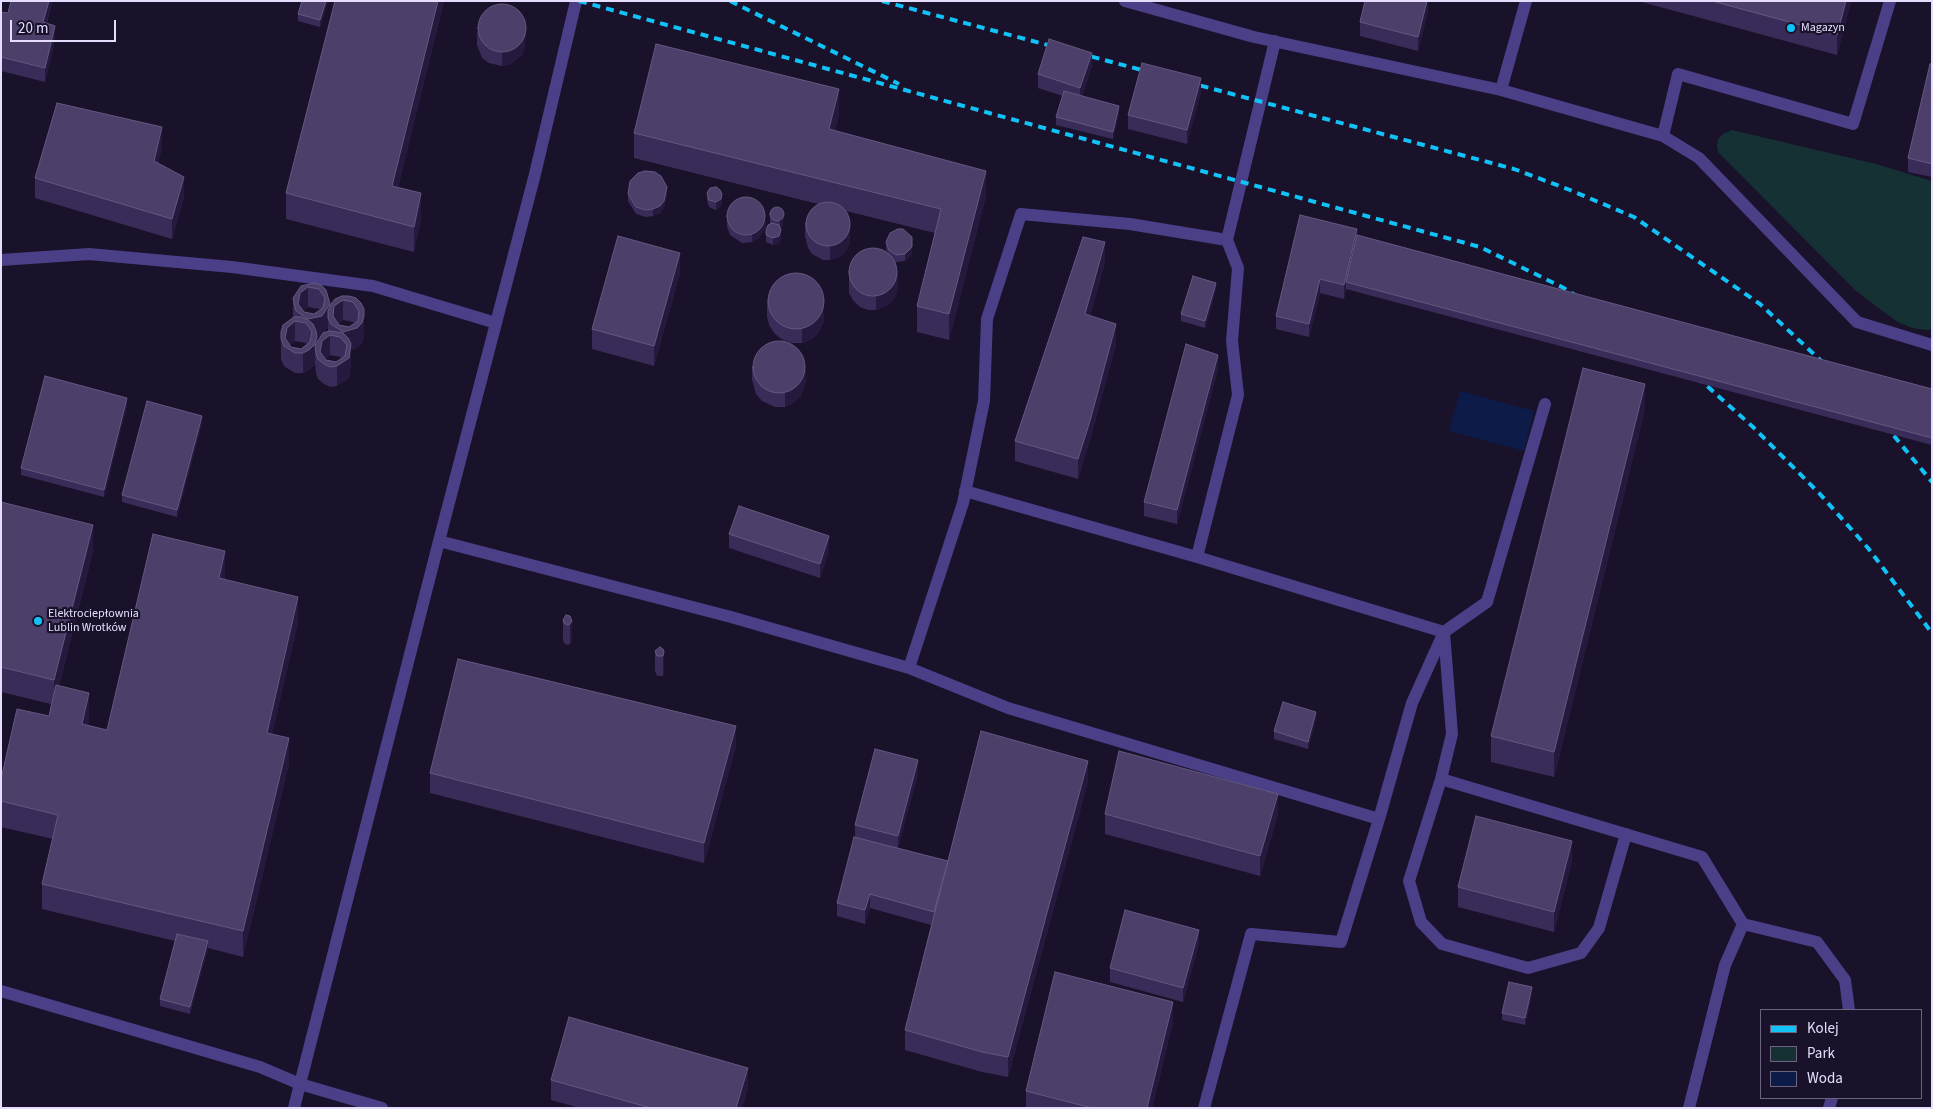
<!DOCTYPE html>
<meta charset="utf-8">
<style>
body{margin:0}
#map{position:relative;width:1933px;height:1109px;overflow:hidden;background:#19122a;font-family:"Source Sans 3",sans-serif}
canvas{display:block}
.frame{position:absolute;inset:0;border:2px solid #e5ddfe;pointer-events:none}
.legend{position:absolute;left:1760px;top:1009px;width:162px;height:90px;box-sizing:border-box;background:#19122a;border:1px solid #6b637f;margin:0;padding:6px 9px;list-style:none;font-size:15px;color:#e5ddfe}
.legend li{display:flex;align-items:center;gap:10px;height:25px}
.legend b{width:25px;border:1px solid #6b637f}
.scale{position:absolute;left:10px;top:20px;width:106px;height:22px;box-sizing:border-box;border:2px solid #e5ddfe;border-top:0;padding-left:6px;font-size:15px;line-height:18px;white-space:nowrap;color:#e5ddfe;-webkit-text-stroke:4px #19122a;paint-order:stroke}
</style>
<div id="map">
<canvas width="1933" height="1109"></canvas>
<div class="frame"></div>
<ul class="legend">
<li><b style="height:6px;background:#10c2f7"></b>Kolej</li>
<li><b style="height:14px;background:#153134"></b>Park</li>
<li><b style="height:14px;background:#0d1b48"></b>Woda</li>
</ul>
<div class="scale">20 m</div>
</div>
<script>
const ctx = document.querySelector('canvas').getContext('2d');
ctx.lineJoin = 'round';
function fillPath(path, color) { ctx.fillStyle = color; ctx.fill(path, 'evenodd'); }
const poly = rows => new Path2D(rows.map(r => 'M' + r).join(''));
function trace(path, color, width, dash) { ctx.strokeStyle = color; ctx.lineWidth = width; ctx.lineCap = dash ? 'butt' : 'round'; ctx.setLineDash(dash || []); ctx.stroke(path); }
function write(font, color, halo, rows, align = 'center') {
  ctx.font = font + ' "Source Sans 3",sans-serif'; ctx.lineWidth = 4.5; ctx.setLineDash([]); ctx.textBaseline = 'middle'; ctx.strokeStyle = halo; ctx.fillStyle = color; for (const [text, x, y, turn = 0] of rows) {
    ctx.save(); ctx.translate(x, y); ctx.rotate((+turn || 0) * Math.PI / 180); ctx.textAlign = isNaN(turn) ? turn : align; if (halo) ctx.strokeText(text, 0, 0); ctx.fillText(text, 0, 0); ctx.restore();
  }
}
fillPath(poly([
 [1732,130,1876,164,1932,181,1932,329,1927,330,1912,328,1896,321,1856,291,1718,152,1717,144,1718,139,1723,134]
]), '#153134');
fillPath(poly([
 [1460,391,1534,411,1524,451,1449,431]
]), '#0d1b48');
trace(poly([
 [576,1,535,174,439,541,731,617,909,668,963,503,984,401,987,319,1021,214,1130,224,1227,240,1275,41],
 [1125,1,1254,37,1501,90,1526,1],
 [1501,90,1663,136,1678,74,1853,124,1890,1],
 [1663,136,1699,158,1857,322,1932,345],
 [1,260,89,254,232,267,373,286,496,323],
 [965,491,1197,557,1444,632,1452,734,1441,779,1702,857,1743,924,1817,942,1845,980,1849,1010],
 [1197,557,1238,395,1232,341,1238,268,1227,240],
 [909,668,1008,708,1379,819,1412,703,1444,632,1487,602,1545,404],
 [1441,779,1409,881,1421,922,1442,944,1528,968,1581,953,1599,928,1626,834],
 [1,991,260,1067,300,1084,294,1108],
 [382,1108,300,1084,439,541],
 [1204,1108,1251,934,1341,942,1379,819],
 [1689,1108,1725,965,1743,924],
 [1829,1108,1832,1098]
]), '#4b3f88', 12);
trace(poly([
 [579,1,1480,247,1562,287,1583,300],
 [730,1,899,84],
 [882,1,1059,48],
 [1078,53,1153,73],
 [1187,82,1514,169,1570,190,1634,217,1760,304,1831,370],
 [1697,377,1753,427,1819,493,1868,548,1932,633],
 [1885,425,1932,482]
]), '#10c2f7', 4, [8, 6]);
fillPath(poly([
 [11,1,52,1,47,23,55,40,45,82,1,71,1,12,8,13],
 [328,1,320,27,298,21,298,14],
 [335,1,444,1,398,187,421,218,414,252,286,219,286,193],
 [1428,1,1428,11,1418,51,1360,36,1360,22],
 [1638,1,1851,1,1837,55],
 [477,31,525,49,521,56,511,64,502,66,489,63,482,58,477,45],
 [1932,64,1932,177,1908,172,1908,158],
 [1092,66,1082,96,1119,113,1113,139,1056,125,1056,117,1063,96,1038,88,1038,74],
 [1201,92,1187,144,1128,129,1128,115],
 [839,114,835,131,986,196,949,340,917,332,917,306,935,233,846,211,850,235,850,243,846,251,840,257,830,260,823,260,812,254,808,248,805,236,805,223,818,204,634,158,634,133],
 [162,147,158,163,184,197,172,239,35,198,35,178],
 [707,193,722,201,721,206,716,210,709,207,707,200],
 [628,194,667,194,664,208,660,213,653,216,646,217,636,214,628,201],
 [770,211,783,225,781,228,781,237,779,243,773,245,766,242,766,230,770,224],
 [727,213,766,227,759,238,752,242,742,243,730,235,727,227],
 [1357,235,1932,389,1932,445,1346,289,1344,299,1320,293,1309,337,1276,329,1276,316],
 [886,242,912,254,905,261,896,262,894,261,898,287,896,296,891,303,876,310,868,310,860,307,853,300,849,293,849,270,888,253,886,249],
 [1105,262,1090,316,1116,344,1090,440,1078,479,1015,461,1015,441],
 [680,273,654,366,592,349,592,329],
 [321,285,330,306,335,299,361,303,364,336,362,343,357,348,351,350,351,364,349,378,337,386,330,387,324,384,318,379,316,373,315,362,314,365,309,370,303,373,295,373,284,366,281,359,281,332,293,318,293,298,301,286],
 [308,307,319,309,320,310,314,314,304,312,303,311],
 [343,320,353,322,355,323,349,327,339,325,338,324],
 [328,326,328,331,324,333],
 [321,336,317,343,317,337],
 [295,341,306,343,307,345,301,349,291,347,290,345],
 [330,355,340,357,342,358,336,362,326,360,325,359],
 [1216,290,1205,328,1181,321,1181,314],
 [767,302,824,321,819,332,812,339,802,343,792,343,783,340,775,334,769,325,767,316],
 [752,366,806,382,800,397,793,403,785,407,775,407,762,401,756,394,752,380],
 [1218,369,1177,524,1144,516,1144,502],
 [127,405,104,497,21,475,21,468],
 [1645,409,1554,777,1491,762,1491,736],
 [202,423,177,517,122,502,122,495],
 [1,502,93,551,59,686,89,718,88,725,107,730,225,576,225,580,298,622,272,734,289,763,243,957,208,948,190,1014,160,1006,160,999,175,941,42,909,42,884,53,839,1,827,1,779,49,716,51,704,1,692],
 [729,534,829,550,820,578,729,548],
 [570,616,572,641,570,644,567,645,564,643,563,640,563,620],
 [663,649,664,672,663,676,657,676,655,671,655,651],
 [1316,719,1308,749,1274,739,1274,731],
 [736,746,704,863,430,793,430,773],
 [918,774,898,848,948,861,1088,781,1008,1077,982,1072,905,1050,905,1030,931,925,870,908,865,924,837,916,837,903,855,837,855,825],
 [1105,814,1278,814,1260,876,1105,834],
 [1572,861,1554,932,1458,907,1458,887],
 [1199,944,1183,1002,1110,982,1110,968],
 [1532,994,1525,1025,1502,1020,1502,1013],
 [1173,1022,1152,1108,1026,1108,1026,1091],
 [551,1080,748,1088,742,1108,580,1108,551,1100]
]), '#3a2c58');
fillPath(poly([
 [49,1,52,1,43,36,43,22],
 [326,1,328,1,320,27,320,20],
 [438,1,444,1,392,211,392,186],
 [1427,1,1428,1,1428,11,1418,51,1418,37],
 [1846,1,1851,1,1837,55,1837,35],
 [526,20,525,49,521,56,511,64,502,66,502,53],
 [55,26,55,40,45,82,45,68],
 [1092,53,1092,66,1080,102,1080,88],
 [1201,78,1201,92,1187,144,1187,130],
 [839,89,839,114,829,154,829,129],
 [1119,106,1119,113,1113,139,1113,132],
 [162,127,162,147,154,181,154,161],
 [986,171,986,196,949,340,949,314],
 [184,177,184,197,172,239,172,219],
 [667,187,667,194,664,208,660,213,653,216,653,209],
 [421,193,421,218,414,252,414,227],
 [722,194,722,201,721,206,716,210,716,202],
 [784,218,783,225,780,229,780,222],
 [766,220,766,227,759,238,752,242,752,235],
 [850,221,850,243,846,251,840,257,830,260,830,246],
 [1357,229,1357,242,1346,282,1346,289,1344,299,1344,285],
 [781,230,781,237,779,243,773,245,773,238],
 [912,237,912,254,905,261,905,254],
 [1105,242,1105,262,1085,334,1085,314],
 [680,253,680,273,654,366,654,346],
 [898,273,898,287,896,296,891,303,876,310,876,297],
 [1320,279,1320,293,1309,337,1309,324],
 [1216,283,1216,290,1205,328,1205,321],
 [308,287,308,307,300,313,298,304,300,293],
 [824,296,824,321,819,332,812,339,802,343,802,329],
 [343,300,343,320,334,326,333,316,334,306],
 [330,304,330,321,328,311,328,326,322,336,312,338,312,332,308,327,308,319],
 [364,316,364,336,362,343,357,348,351,350,351,364,349,378,337,386,337,366,349,358,347,345,343,340,343,332],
 [295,321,295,341,287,348,285,338,287,328],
 [1116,324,1116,344,1090,440,1078,479,1078,459],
 [330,335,330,355,322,361,320,352,322,341],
 [317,338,317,355,315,345,315,362,314,365,309,370,303,373,303,353],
 [1218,355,1218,369,1177,524,1177,510],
 [806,368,806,382,800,397,793,403,785,407,785,393],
 [1645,384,1645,409,1554,777,1554,752],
 [127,398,127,405,104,497,104,490],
 [202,416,202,423,177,517,177,510],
 [93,525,93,551,54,705,54,680],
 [829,536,829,550,820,578,820,564],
 [225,551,225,576,219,604,219,578],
 [298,597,298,622,267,758,267,733],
 [572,621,572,641,570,644,570,624],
 [664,652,664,672,663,676,663,656],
 [89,693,89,718,82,749,82,724],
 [1316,712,1316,719,1308,749,1308,742],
 [736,726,736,746,704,863,704,843],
 [289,738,289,763,243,957,243,931],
 [918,760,918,774,898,849,898,836],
 [1088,761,1088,781,1008,1077,1008,1057],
 [1278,794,1278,814,1260,876,1260,856],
 [1572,841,1572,861,1554,932,1554,912],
 [870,894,870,908,865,924,865,910],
 [1199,930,1199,944,1183,1002,1183,988],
 [208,941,208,948,190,1014,190,1007],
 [1532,987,1532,994,1525,1025,1525,1018],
 [1173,1002,1173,1022,1152,1108,1147,1108],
 [748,1068,748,1088,742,1108,736,1108]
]), '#251a3e');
const building = poly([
 [11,1,49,1,43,22,55,26,45,68,1,57,1,12,8,13,11,1],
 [302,1,326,1,320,20,298,14,302,1],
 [335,1,438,1,392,186,421,193,414,227,286,193,335,1],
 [1365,1,1427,1,1418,37,1360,22,1365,1],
 [1712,1,1846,1,1837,35,1712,1],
 '478 28a24 24 0 1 1 48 0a24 24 0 1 1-48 0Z',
 [1049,39,1092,53,1080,88,1038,74,1049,39],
 [656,44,839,89,829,129,986,171,949,314,917,306,941,209,634,133,656,44],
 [1142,63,1201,78,1187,130,1128,115,1142,63],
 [1930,64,1932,64,1932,164,1908,158,1930,64],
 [1064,91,1119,106,1113,132,1056,117,1064,91],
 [57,103,162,127,154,161,184,177,172,219,35,178,57,103],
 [645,171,655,172,661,176,667,187,664,201,660,206,653,209,646,210,636,207,628,194,630,181,638,173,645,171],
 [716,187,720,190,722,194,721,199,716,202,709,200,707,193,710,188,716,187],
 '727 216a19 19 0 1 1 38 0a19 19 0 1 1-38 0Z',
 '806 224a22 22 0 1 1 44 0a22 22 0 1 1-44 0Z',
 '770 214a7 7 0 1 1 14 0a7 7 0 1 1-14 0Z',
 [1300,215,1357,229,1344,285,1320,279,1309,324,1276,316,1300,215],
 [772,223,779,225,781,230,779,236,773,238,766,235,766,230,768,225,772,223],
 [898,229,903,229,912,237,912,247,905,254,896,255,889,250,886,242,890,233,898,229],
 [1357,235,1932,389,1932,438,1346,282,1357,235],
 [618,236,680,253,654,346,592,329,618,236],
 [1083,237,1105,242,1085,314,1116,324,1090,421,1078,459,1015,441,1083,237],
 '849 272a24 24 0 1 1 48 0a24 24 0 1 1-48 0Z',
 '768 301a28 28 0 1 1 56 0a28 28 0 1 1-56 0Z',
 [1193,276,1216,283,1205,321,1181,314,1193,276],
 [314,283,321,285,326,290,330,304,322,316,308,319,296,311,293,298,301,286,314,283],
 [308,287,319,289,325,298,323,308,314,314,304,312,298,304,300,293,308,287],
 [342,296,349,296,356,298,361,303,364,309,364,316,362,323,357,328,343,332,331,324,328,318,328,311,331,304,335,299,342,296],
 [343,300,353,302,359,311,358,321,349,327,339,325,333,316,334,306,343,300],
 [294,317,301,317,308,320,313,324,316,331,317,338,314,345,309,350,303,353,295,353,284,346,281,339,281,332,283,325,294,317],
 [295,321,306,323,312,332,310,342,301,349,291,347,285,338,287,328,295,321],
 [329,331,343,333,348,338,351,344,349,358,337,366,330,367,324,364,318,359,316,353,315,345,323,333,329,331],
 [330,335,340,337,347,345,345,356,336,362,326,360,320,352,322,341,330,335],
 '753 367a26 26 0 1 1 52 0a26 26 0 1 1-52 0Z',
 [1186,344,1218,355,1177,510,1144,502,1186,344],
 [1583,368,1645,384,1554,752,1491,736,1583,368],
 [45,376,127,398,104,490,21,468,45,376],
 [147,401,202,416,177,510,122,495,147,401],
 [1,502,93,525,54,680,1,667,1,502],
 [739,506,829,536,820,564,729,534,739,506],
 [153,534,225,551,219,578,298,597,267,733,289,738,243,931,42,884,58,815,1,801,1,779,17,709,49,716,56,685,89,693,82,724,107,730,153,534],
 [566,615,570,616,572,621,570,624,567,625,564,623,563,620,566,615],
 [660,647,663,649,664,652,663,656,657,656,655,651,660,647],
 [458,659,736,726,704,843,430,773,458,659],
 [1283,702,1316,712,1308,742,1274,731,1283,702],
 [981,731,1088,761,1008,1057,982,1052,905,1030,981,731],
 [875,749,918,760,898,836,855,825,875,749],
 [1119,751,1278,794,1260,856,1105,814,1119,751],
 [1476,816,1572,841,1554,912,1458,887,1476,816],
 [854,837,948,861,934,912,870,894,865,910,837,903,854,837],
 [1125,910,1199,930,1183,988,1110,968,1125,910],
 [177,934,208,941,190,1007,160,999,177,934],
 [1055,972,1173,1002,1147,1108,1092,1108,1026,1091,1055,972],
 [1509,982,1532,987,1525,1018,1502,1013,1509,982],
 [569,1017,748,1068,736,1108,651,1108,551,1080,569,1017]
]);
fillPath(building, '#4c3f69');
trace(building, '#645881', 1);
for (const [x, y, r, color] of [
 [1791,28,5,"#10c2f7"],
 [38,621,5,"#10c2f7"]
]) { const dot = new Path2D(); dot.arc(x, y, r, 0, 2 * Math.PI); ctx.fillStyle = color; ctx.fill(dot); trace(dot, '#19122a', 2); }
write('12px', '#e5ddfe', '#19122a', [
 ["Magazyn",1801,28],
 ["Elektrociepłownia",48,614],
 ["Lublin Wrotków",48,628]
], 'left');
</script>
